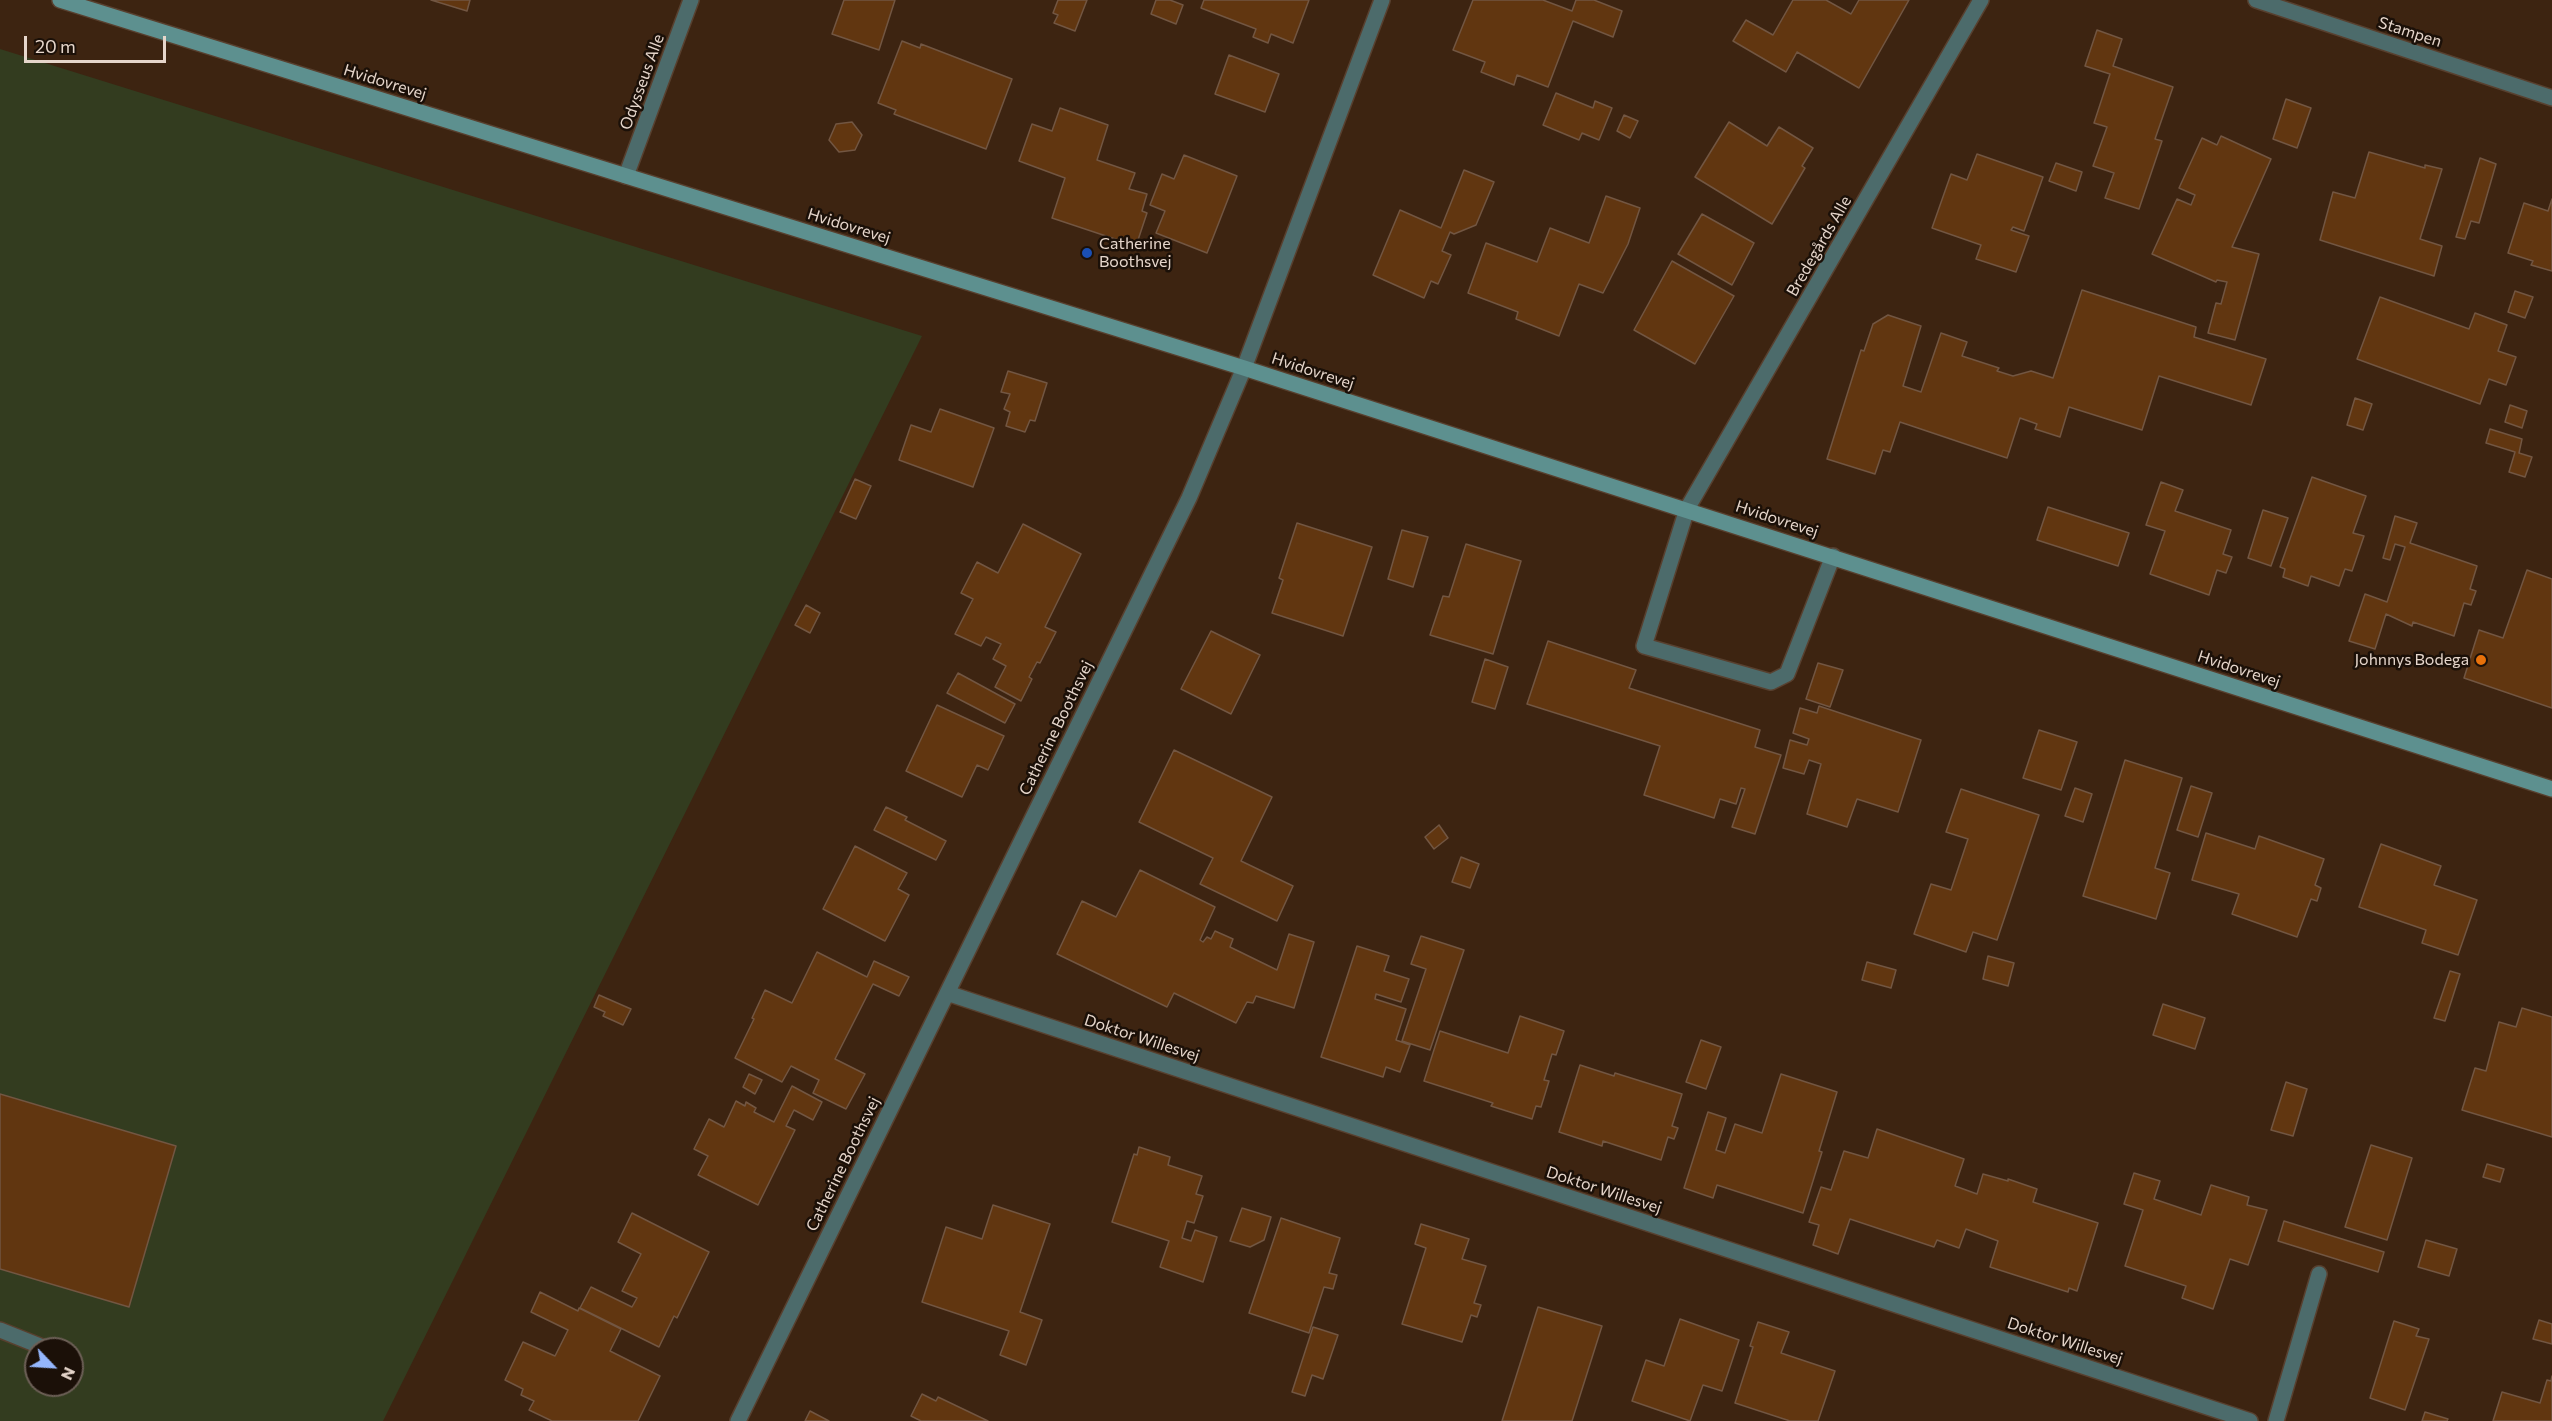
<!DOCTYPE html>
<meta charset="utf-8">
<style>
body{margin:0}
#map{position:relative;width:2552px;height:1421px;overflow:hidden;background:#3d2411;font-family:Commissioner,sans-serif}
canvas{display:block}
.north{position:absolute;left:24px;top:1337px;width:60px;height:60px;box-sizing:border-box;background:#1b1008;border:2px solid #6c5f56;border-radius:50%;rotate:115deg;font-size:16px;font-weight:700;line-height:24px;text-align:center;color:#e6d6cb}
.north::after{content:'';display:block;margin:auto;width:21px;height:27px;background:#95b7fd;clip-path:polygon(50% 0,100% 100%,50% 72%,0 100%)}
.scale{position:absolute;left:24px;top:36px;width:142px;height:27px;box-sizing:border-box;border:3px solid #e6d6cb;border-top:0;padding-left:8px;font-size:18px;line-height:21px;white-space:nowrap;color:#e6d6cb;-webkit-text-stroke:4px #1b1008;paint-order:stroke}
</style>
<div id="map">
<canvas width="2552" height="1421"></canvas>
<div class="north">N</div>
<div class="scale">20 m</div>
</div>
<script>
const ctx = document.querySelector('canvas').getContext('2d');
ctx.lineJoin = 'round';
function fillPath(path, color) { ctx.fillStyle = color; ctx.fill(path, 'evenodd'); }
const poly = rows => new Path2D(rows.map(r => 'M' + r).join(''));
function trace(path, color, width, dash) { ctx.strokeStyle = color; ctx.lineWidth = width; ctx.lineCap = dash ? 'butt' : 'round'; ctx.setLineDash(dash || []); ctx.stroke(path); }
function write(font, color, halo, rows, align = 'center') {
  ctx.font = font + ' Commissioner,sans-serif'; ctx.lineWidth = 5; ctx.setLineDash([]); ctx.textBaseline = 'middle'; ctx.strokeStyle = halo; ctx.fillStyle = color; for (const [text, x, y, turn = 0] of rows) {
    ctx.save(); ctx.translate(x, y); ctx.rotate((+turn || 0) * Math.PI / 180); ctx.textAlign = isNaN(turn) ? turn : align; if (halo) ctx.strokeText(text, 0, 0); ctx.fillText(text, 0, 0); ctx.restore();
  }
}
fillPath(poly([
 [0,49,922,336,383,1421,0,1421],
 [36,1349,72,1349,72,1385,36,1385]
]), '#333c1f');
const building = poly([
 [431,0,470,0,467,11,431,0],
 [844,0,895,0,879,50,832,34,844,0],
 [1058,0,1087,0,1075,31,1054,23,1058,15,1053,13,1058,0],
 [1156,0,1170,0,1183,5,1176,24,1151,14,1156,0],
 [1204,0,1309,0,1293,43,1271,34,1268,43,1253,37,1256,29,1201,8,1204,0],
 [1473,0,1543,0,1572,11,1576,0,1594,0,1622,11,1613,37,1573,21,1548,87,1517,75,1514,85,1481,72,1485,62,1453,50,1473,0],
 [1793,0,1826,0,1851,14,1859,0,1909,0,1859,88,1797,52,1786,72,1733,41,1746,20,1773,35,1793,0],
 [2097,30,2122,39,2113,66,2173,87,2155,139,2162,141,2139,209,2105,198,2114,173,2093,166,2107,127,2094,123,2110,74,2085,66,2097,30],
 [902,41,920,48,921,44,1012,79,986,149,894,114,896,110,878,103,902,41],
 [1229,55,1279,74,1265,112,1215,94,1229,55],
 [1556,93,1593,108,1595,101,1612,108,1599,140,1582,133,1579,140,1543,125,1556,93],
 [2286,99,2311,108,2297,148,2273,139,2286,99],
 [1060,108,1108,125,1097,160,1135,173,1129,189,1147,194,1142,211,1147,213,1136,246,1052,218,1065,178,1019,161,1032,124,1052,131,1060,108],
 [1624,115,1638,121,1630,138,1617,131,1624,115],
 [852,122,862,135,855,150,839,152,829,140,836,124,852,122],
 [1729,122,1767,146,1779,127,1813,148,1802,166,1805,168,1772,224,1695,177,1729,122],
 [2221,136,2271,159,2232,247,2259,254,2235,340,2208,333,2216,303,2221,304,2227,282,2217,280,2216,282,2152,254,2177,199,2191,205,2195,195,2179,188,2202,138,2217,145,2221,136],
 [2369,152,2425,168,2425,165,2442,169,2420,239,2442,246,2434,276,2320,240,2333,192,2355,198,2369,152],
 [1977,154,2043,177,2024,231,2013,227,2011,230,2029,236,2016,272,1976,259,1981,245,1932,228,1951,174,1967,180,1977,154],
 [1184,155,1237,176,1207,253,1156,233,1165,211,1150,205,1162,174,1174,179,1184,155],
 [2480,158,2496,164,2479,223,2471,221,2465,239,2456,237,2480,158],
 [2056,163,2082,172,2076,191,2049,181,2056,163],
 [1464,170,1494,182,1476,225,1454,234,1450,232,1442,251,1451,255,1438,284,1431,281,1424,298,1373,275,1400,210,1441,228,1464,170],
 [1606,196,1640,208,1628,244,1603,293,1579,284,1559,336,1516,319,1518,312,1468,293,1486,243,1537,262,1550,228,1589,243,1606,196],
 [2552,199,2552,271,2531,265,2533,261,2508,253,2524,203,2548,211,2552,199],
 [1702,214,1754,243,1732,285,1678,254,1702,214],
 [1672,261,1734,296,1695,364,1634,330,1672,261],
 [2082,290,2196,327,2194,337,2266,359,2251,405,2159,376,2142,430,2069,407,2060,437,2035,429,2037,424,2020,418,2007,458,1900,422,1890,452,1883,450,1875,474,1827,459,1861,350,1864,351,1873,324,1888,315,1921,326,1903,386,1921,392,1941,333,1967,342,1962,356,1999,368,1997,371,2013,376,2031,371,2053,378,2082,290],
 [2515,291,2533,297,2525,318,2508,312,2515,291],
 [2380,297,2469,329,2475,313,2507,325,2498,351,2516,357,2506,385,2489,379,2480,404,2357,359,2380,297],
 [1008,371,1047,383,1035,421,1030,420,1025,432,1006,426,1010,412,1004,409,1010,394,1001,392,1008,371],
 [2355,398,2372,404,2363,430,2347,425,2355,398],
 [2510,405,2527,411,2522,428,2505,422,2510,405],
 [940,409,994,428,973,487,899,460,911,425,931,432,940,409],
 [2490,429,2522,439,2519,453,2532,457,2525,477,2509,472,2515,452,2486,443,2490,429],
 [2312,477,2366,496,2353,533,2364,536,2352,571,2345,569,2339,586,2311,576,2308,586,2283,577,2285,569,2280,567,2312,477],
 [855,479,871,486,856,519,840,512,855,479],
 [2161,482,2183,490,2175,511,2231,530,2223,554,2232,557,2226,573,2217,570,2209,595,2150,574,2165,531,2146,525,2161,482],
 [2048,507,2129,533,2118,566,2037,540,2048,507],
 [2263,510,2288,518,2271,566,2248,558,2263,510],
 [2395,516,2417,523,2410,543,2477,566,2470,589,2476,591,2471,605,2464,603,2454,636,2413,622,2412,626,2386,614,2375,649,2349,641,2365,594,2387,602,2405,547,2395,544,2390,560,2383,558,2395,516],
 [1297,523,1372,547,1343,636,1272,613,1283,580,1279,578,1297,523],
 [1023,524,1081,554,1045,627,1056,632,1040,663,1037,662,1029,677,1032,679,1021,701,995,687,1006,666,993,659,1001,644,986,637,981,646,955,634,973,599,961,593,977,562,998,573,1023,524],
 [1402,530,1428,537,1413,587,1388,579,1402,530],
 [1466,544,1521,561,1493,654,1430,635,1443,596,1449,597,1466,544],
 [2527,570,2552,579,2552,708,2464,678,2479,630,2503,638,2527,570],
 [806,605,820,613,810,633,795,625,806,605],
 [1211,631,1260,655,1231,714,1181,689,1211,631],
 [1548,641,1636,670,1629,688,1760,730,1755,747,1781,755,1755,834,1732,827,1745,789,1741,788,1736,804,1720,799,1714,818,1644,795,1660,746,1527,704,1548,641],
 [1485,659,1508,667,1495,709,1472,702,1485,659],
 [1818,663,1843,670,1830,707,1806,699,1818,663],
 [958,673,1015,704,1005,723,947,693,958,673],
 [937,705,1004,736,988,770,977,765,962,797,906,771,937,705],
 [1819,706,1921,740,1898,812,1857,799,1847,827,1807,814,1821,764,1809,760,1804,774,1783,768,1790,740,1807,745,1809,739,1793,733,1800,708,1817,713,1819,706],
 [2039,730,2077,742,2061,790,2023,778,2039,730],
 [1174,750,1272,797,1241,861,1293,886,1277,921,1200,884,1213,858,1139,822,1174,750],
 [2125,760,2182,778,2155,868,2170,873,2156,919,2083,896,2125,760],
 [2191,786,2212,793,2198,837,2177,830,2191,786],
 [2075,788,2092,794,2083,822,2065,816,2075,788],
 [1961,789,2039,815,1997,940,1973,932,1966,952,1914,934,1931,884,1951,890,1968,839,1946,832,1961,789],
 [886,807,907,817,905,820,946,841,936,860,874,830,886,807],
 [1439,825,1448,838,1434,849,1425,837,1439,825],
 [2206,833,2255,849,2259,836,2324,859,2315,885,2321,888,2317,901,2311,899,2297,937,2232,914,2239,894,2192,880,2206,833],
 [2381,844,2441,866,2434,885,2477,900,2458,955,2422,943,2426,930,2359,907,2381,844],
 [855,846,907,873,898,889,909,895,885,941,823,909,855,846],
 [1461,857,1479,864,1470,888,1452,882,1461,857],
 [1140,870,1215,907,1200,940,1203,942,1207,937,1211,939,1215,931,1233,939,1230,947,1277,970,1289,934,1314,942,1294,1008,1256,996,1253,1003,1247,1002,1236,1023,1174,993,1167,1007,1057,954,1082,901,1116,917,1140,870],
 [1421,936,1464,950,1430,1050,1402,1041,1426,969,1411,964,1421,936],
 [1357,946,1389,956,1384,971,1409,979,1401,1002,1376,994,1375,999,1406,1009,1396,1040,1410,1045,1400,1072,1386,1067,1383,1077,1321,1057,1357,946],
 [817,952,867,977,874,961,909,977,899,996,873,984,835,1059,865,1074,846,1109,813,1093,819,1080,791,1066,782,1082,735,1058,754,1019,752,1018,765,990,792,1003,817,952],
 [1988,956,2014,963,2008,986,1983,979,1988,956],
 [1867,962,1896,970,1891,988,1862,980,1867,962],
 [2450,971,2460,974,2445,1021,2434,1018,2450,971],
 [599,995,631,1009,623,1025,603,1016,605,1012,594,1007,599,995],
 [2163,1004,2205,1018,2195,1049,2153,1035,2163,1004],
 [2522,1008,2552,1017,2552,1137,2462,1110,2475,1068,2486,1071,2499,1022,2516,1027,2522,1008],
 [1520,1016,1564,1031,1556,1055,1552,1054,1544,1080,1549,1081,1541,1107,1536,1106,1532,1119,1491,1106,1493,1103,1424,1081,1440,1031,1508,1053,1520,1016],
 [1701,1040,1721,1047,1706,1089,1686,1082,1701,1040],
 [1580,1065,1614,1076,1615,1073,1682,1094,1672,1126,1678,1128,1674,1139,1668,1137,1661,1160,1603,1141,1602,1146,1559,1132,1580,1065],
 [749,1074,762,1080,755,1094,743,1087,749,1074],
 [1781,1074,1837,1092,1819,1151,1822,1152,1803,1213,1717,1185,1713,1198,1684,1188,1708,1112,1726,1118,1716,1150,1725,1153,1735,1124,1762,1133,1781,1074],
 [2286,1082,2307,1089,2293,1136,2271,1130,2286,1082],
 [792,1086,822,1102,813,1120,794,1110,786,1126,795,1130,758,1205,698,1175,708,1156,694,1149,709,1119,724,1127,736,1101,745,1106,746,1102,756,1108,754,1112,774,1122,792,1086],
 [0,1094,176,1146,129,1307,0,1269,0,1094],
 [1877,1129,1964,1159,1955,1186,1977,1194,1983,1174,2008,1181,2008,1179,2037,1189,2033,1202,2098,1223,2077,1291,2069,1288,2068,1292,1990,1267,1998,1241,1966,1229,1959,1248,1937,1240,1934,1247,1850,1219,1838,1254,1813,1245,1819,1225,1809,1222,1821,1187,1831,1190,1844,1151,1868,1158,1877,1129],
 [2371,1145,2412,1158,2387,1240,2345,1227,2371,1145],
 [1139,1147,1170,1157,1168,1165,1202,1176,1196,1194,1203,1196,1194,1223,1187,1221,1182,1238,1191,1241,1195,1230,1217,1237,1203,1282,1160,1267,1169,1241,1112,1222,1134,1154,1137,1155,1139,1147],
 [2487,1164,2504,1169,2500,1182,2483,1177,2487,1164],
 [2134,1173,2160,1181,2154,1199,2201,1215,2211,1185,2249,1197,2247,1205,2267,1210,2248,1265,2230,1259,2213,1309,2182,1298,2186,1286,2125,1266,2143,1210,2124,1204,2134,1173],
 [993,1205,1050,1224,1020,1312,1042,1320,1026,1365,1000,1355,1009,1331,922,1302,946,1227,982,1239,993,1205],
 [1242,1208,1271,1217,1264,1240,1250,1247,1230,1241,1242,1208],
 [632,1213,709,1252,677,1318,674,1316,659,1347,580,1308,591,1287,632,1307,637,1298,622,1291,641,1254,618,1242,632,1213],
 [1281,1218,1340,1238,1329,1273,1337,1275,1333,1289,1324,1287,1309,1333,1249,1313,1281,1218],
 [2284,1221,2384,1252,2378,1272,2278,1241,2284,1221],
 [1421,1224,1469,1239,1462,1259,1486,1266,1474,1303,1481,1305,1477,1317,1471,1315,1462,1342,1402,1324,1426,1248,1415,1244,1421,1224],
 [2426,1240,2457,1249,2449,1276,2418,1267,2426,1240],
 [540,1292,578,1311,579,1308,621,1329,610,1351,660,1376,638,1421,552,1421,529,1410,534,1401,521,1395,523,1389,505,1380,523,1342,555,1356,568,1330,531,1312,540,1292],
 [1538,1307,1602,1326,1572,1421,1502,1421,1538,1307],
 [1680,1319,1739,1340,1722,1391,1703,1385,1690,1421,1632,1401,1646,1360,1664,1366,1680,1319],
 [2539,1320,2552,1324,2552,1344,2533,1339,2539,1320],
 [2394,1321,2419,1329,2416,1336,2429,1339,2405,1410,2370,1398,2394,1321],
 [1758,1322,1789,1332,1781,1353,1835,1371,1818,1421,1790,1421,1735,1403,1753,1347,1750,1346,1758,1322],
 [1313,1327,1338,1335,1323,1379,1312,1375,1305,1396,1292,1392,1313,1327],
 [2552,1376,2552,1421,2493,1421,2502,1392,2540,1403,2547,1380,2551,1381,2552,1376],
 [922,1394,936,1401,938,1397,988,1421,921,1421,911,1416,922,1394],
 [810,1411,829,1421,805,1421,810,1411],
 [2425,1412,2448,1419,2447,1421,2422,1421,2425,1412]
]);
fillPath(building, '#613610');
trace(building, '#725642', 1.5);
const lane = poly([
 [1687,509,1644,646,1771,682,1787,674,1833,556],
 [0,1330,45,1348],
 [2276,1421,2319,1274]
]);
const street = poly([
 [2256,0,2552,98],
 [626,176,691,0],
 [1687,509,1981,0],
 [947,993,2250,1421],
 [738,1421,1189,498,1244,368,1382,0]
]);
const secondary = poly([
 [60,0,1244,368,2552,789]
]);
trace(lane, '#58402f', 18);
trace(street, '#58402f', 18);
trace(secondary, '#58402f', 18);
trace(lane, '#4c6b6b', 15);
trace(street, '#4c6b6b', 15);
trace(secondary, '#5d908f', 15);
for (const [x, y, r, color] of [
 [1087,253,6,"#1a4fb4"],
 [2481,660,6,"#e8710a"]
]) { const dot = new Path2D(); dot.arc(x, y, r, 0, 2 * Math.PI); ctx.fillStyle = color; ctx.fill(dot); trace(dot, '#1b1008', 2); }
write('16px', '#e6d6cb', '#1b1008', [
 ["Stampen",2410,32,18],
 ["Hvidovrevej",385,82,17],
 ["Odysseus Alle",642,82,-70],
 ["Hvidovrevej",849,226,17],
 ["Bredegårds Alle",1819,246,-60],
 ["Hvidovrevej",1313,371,18],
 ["Hvidovrevej",1777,519,18],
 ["Hvidovrevej",2239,669,18],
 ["Catherine Boothsvej",1056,728,-64],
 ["Doktor Willesvej",1142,1038,18],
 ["Catherine Boothsvej",843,1164,-64],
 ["Doktor Willesvej",1604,1190,18],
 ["Doktor Willesvej",2065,1341,18]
]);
write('16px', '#e6d6cb', '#1b1008', [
 ["Catherine",1099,244],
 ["Boothsvej",1099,262],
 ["Johnnys Bodega",2469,660,"right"]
], 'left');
</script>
